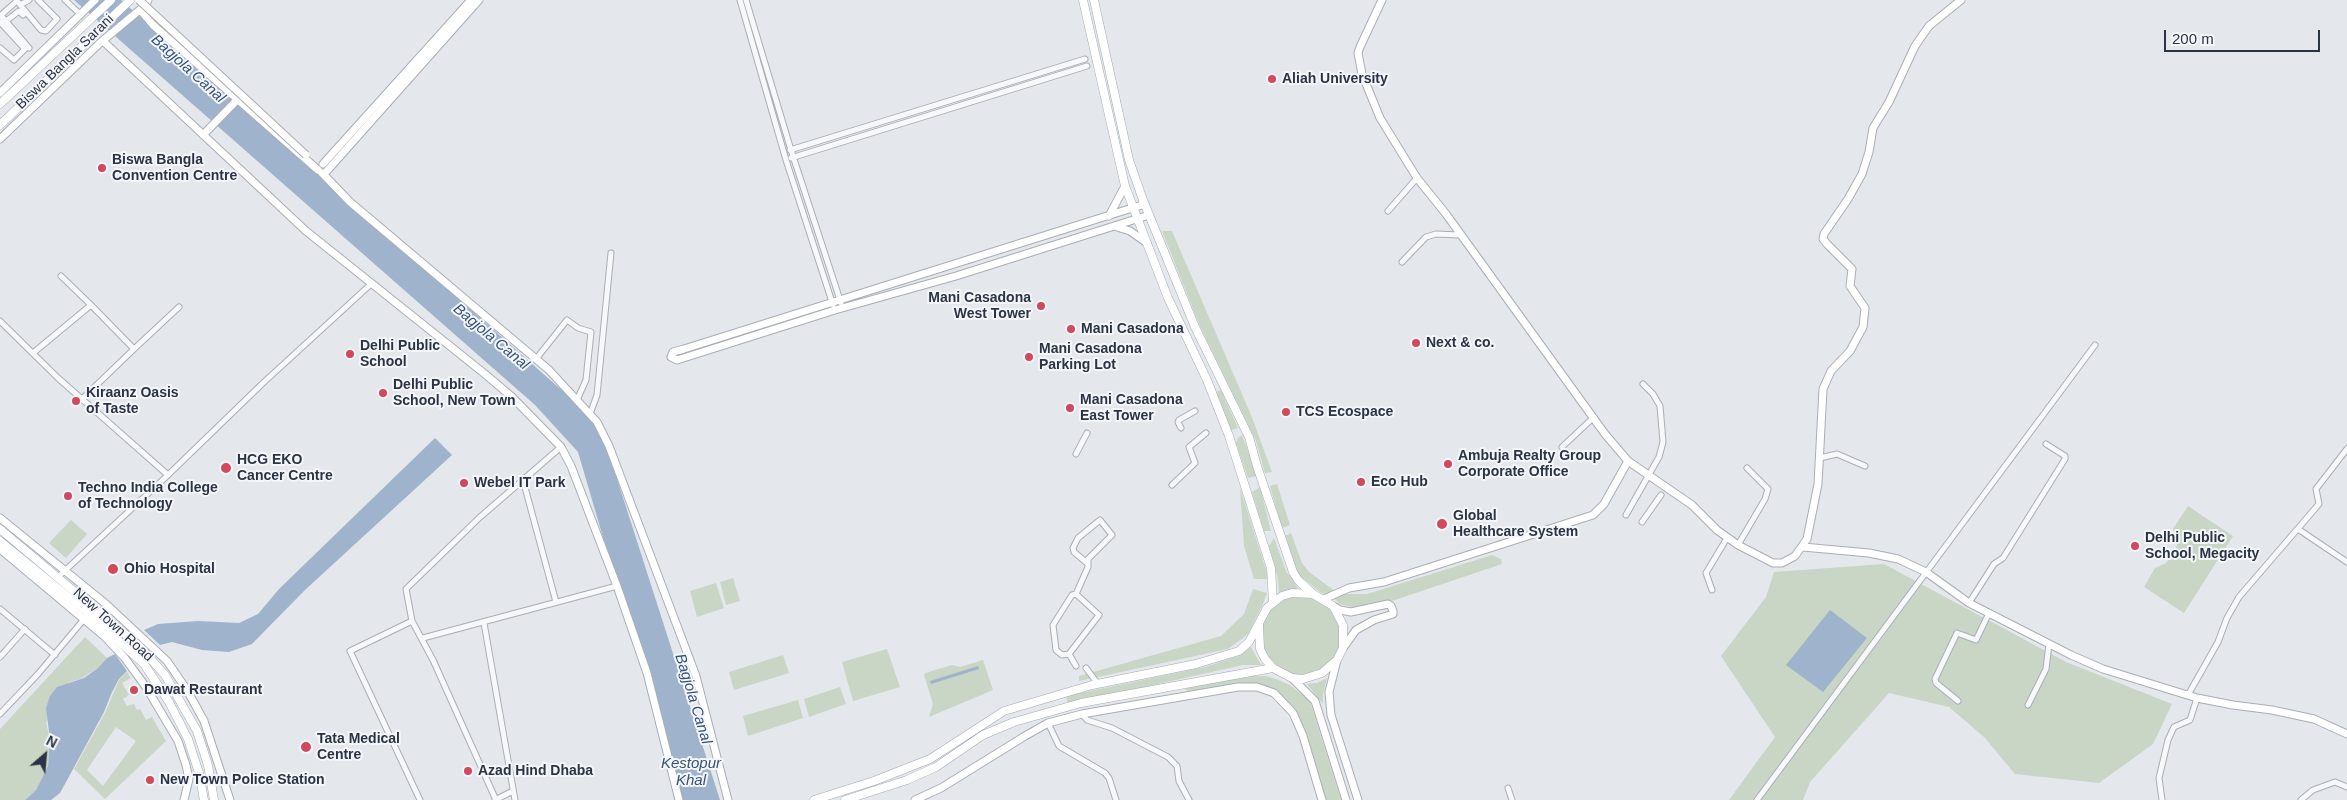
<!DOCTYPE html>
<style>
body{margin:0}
#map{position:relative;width:2347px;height:800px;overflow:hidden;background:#e4e7ec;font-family:Arial,sans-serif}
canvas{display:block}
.north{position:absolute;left:20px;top:730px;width:50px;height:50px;-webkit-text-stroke:4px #f4f6f9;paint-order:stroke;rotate:27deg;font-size:14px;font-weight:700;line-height:20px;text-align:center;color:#2b3445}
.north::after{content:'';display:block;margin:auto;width:18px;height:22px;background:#2b3445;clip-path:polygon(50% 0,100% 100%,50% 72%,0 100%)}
.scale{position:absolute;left:2164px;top:30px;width:156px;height:22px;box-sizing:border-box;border:2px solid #2b3445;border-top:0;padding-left:6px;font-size:15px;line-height:18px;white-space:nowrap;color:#2b3445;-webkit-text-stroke:4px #f4f6f9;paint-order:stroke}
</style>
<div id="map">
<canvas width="2347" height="800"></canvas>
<div class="north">N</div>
<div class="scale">200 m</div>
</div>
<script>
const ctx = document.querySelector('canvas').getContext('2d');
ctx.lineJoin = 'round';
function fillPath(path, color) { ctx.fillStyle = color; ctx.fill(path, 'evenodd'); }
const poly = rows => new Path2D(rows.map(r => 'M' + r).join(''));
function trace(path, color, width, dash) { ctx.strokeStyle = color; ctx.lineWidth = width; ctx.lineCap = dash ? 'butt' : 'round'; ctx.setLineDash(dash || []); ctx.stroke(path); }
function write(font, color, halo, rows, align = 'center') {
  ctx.font = font + ' Arial,sans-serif'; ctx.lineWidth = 4; ctx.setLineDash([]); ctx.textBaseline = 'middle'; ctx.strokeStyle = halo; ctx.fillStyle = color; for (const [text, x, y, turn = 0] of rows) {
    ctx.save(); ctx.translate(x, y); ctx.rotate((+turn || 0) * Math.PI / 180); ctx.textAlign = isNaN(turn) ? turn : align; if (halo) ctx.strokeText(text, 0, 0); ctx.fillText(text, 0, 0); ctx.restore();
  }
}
fillPath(poly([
 [1162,231,1172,231,1251,415,1272,472,1265,473,1256,441,1200,326],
 [1221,390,1238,428,1231,430,1216,392],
 [1242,435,1257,476,1248,478,1236,443,1238,438],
 [1277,484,1290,525,1282,528,1270,486],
 [1260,487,1271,531,1264,531,1252,492],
 [1240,488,1268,576,1268,579,1254,579,1244,546],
 [2188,506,2233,536,2184,613,2144,587,2155,568,2166,563,2173,554,2177,545,2173,529],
 [71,520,87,534,66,558,49,543],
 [1291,533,1302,563,1309,572,1335,591,1327,594,1321,593,1299,575,1285,536],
 [1274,538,1286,571,1298,588,1279,594,1278,579,1269,546],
 [1492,555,1501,559,1502,564,1383,604,1355,608,1340,604,1332,597,1343,594,1367,594],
 [1884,564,2066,662,2172,704,2153,744,2099,783,2015,774,1984,737,1949,707,1889,693,1810,782,1803,800,1729,800,1775,737,1721,656,1766,597,1774,572],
 [733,578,740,601,726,605,720,582],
 [716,583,724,608,697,617,690,591],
 [1253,589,1267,593,1263,604,1248,634,1228,649,1079,681,1079,676,1221,636,1244,614],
 '1261 635a40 40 0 1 1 80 0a40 40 0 1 1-80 0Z',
 [85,637,107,658,98,668,80,679,69,682,46,722,50,740,48,766,36,790,25,800,0,800,0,729],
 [1251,647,1261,665,1243,665,1068,704,1066,696,1205,667,1238,656],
 [887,649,900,687,853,701,842,662],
 [783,655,789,673,734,690,729,672],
 [983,660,993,690,929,717,933,704,924,675,925,673,952,665,960,667],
 [127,672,131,678,122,683,129,695,123,699,127,706,134,704,137,710,140,709,146,720,152,717,166,741,105,799,74,769,105,713,119,680],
 [116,727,136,741,103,786,87,770],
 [1249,676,1266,676,1276,679,1290,685,1310,701,1341,800,1326,800,1301,722,1294,709,1280,696,1265,687,1249,683,1187,691,1186,688],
 [1327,678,1323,695,1323,704,1307,684,1317,683],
 [840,687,846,704,809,717,804,699],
 [798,700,803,718,748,736,743,716]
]), '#c9d6c5');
fillPath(poly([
 [74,0,121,0,566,394,602,432,720,800,680,800,578,452,535,405],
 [435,438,452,455,305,590,252,644,229,652,202,650,172,642,160,645,144,630,158,624,198,621,239,623,258,614,279,589],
 [1830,610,1867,638,1823,692,1786,665],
 [115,654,127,671,119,679,112,692,104,712,60,793,51,800,25,800,36,790,48,766,50,740,46,708,50,696,57,687,84,678,98,668,107,658],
 [978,666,979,669,931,684,930,681]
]), '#9fb4cc');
const street = poly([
 [65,0,80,14],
 [740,0,786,160,833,305],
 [746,0,791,150,841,303],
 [20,5,29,0],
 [0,16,17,1,41,30,46,31,57,19,38,0],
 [1,16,6,21,19,11,23,15],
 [6,21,29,48],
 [0,22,25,49,14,60,0,48],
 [790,150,1085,59],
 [791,158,1087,66],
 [1388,211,1417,178],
 [1402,262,1426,237,1436,234,1460,235],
 [61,276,91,305],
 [0,321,58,378,168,475],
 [134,349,179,307],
 [33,353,91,305,134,349,82,399],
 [536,359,567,320,578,328,591,332,586,380,577,400],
 [590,414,597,395,611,253],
 [1181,428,1178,422,1179,420,1195,411],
 [1562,447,1594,417],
 [1076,454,1087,433],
 [1820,458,1837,454,1865,466],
 [523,480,556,602],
 [1172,485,1195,463,1189,447,1206,433],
 [1626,515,1659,457,1663,442,1660,406,1653,394,1643,384],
 [1642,522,1661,495],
 [2298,529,2347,562],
 [1738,545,1765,499,1768,489,1747,468],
 [58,577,168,475,263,383,371,284],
 [1712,590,1706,573,1727,538],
 [1969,603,1994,564,2003,558,2065,459,2065,456,2046,444],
 [0,609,55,655],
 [412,621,350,651,420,800],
 [484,623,515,800],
 [423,638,617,586],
 [1069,654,1062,655,1056,650,1053,625,1072,595,1076,594],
 [0,657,25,629],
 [1076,666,1069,654,1099,615,1076,594,1088,567,1088,559,1112,535,1100,520,1078,538,1073,548,1074,552,1087,563],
 [1086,668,1098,684],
 [2188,695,2218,642,2227,618,2239,597,2319,504,2316,489,2347,449],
 [1958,701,1936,683,1935,679,1957,633,1976,640,1989,613],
 [2028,705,2046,669,2049,644],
 [0,714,38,674,85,618],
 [1082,714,1087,720,1112,728,1168,757,1177,766,1179,781,1189,800],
 [1048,723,1059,746,1105,773,1109,778,1116,800],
 [1508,788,1512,800],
 [495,800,513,791],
 [496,800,433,660,412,621,406,589,479,518,561,447],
 [1757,800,2095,345],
 [2162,800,2159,778,2168,740,2174,727,2190,720,2197,698],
 [2301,800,2313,790,2335,782,2347,787]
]);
const secondary = poly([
 [148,0,142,12,153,25,318,170],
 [1382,0,1360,47,1358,53,1362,74,1380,118,1417,178,1446,214,1605,434,1628,461,1692,505,1717,530,1738,545,1773,563,1782,563,1795,556,1807,539,1818,484,1823,389,1831,371,1850,351,1863,327,1865,308,1850,286,1852,269,1827,244,1823,239,1824,234,1848,199,1862,174,1869,152,1873,128,1889,102,1915,46,1929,26,1961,0],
 [103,41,306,231,485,374,512,397,561,447,571,466,617,586,647,673,679,800],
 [0,93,95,0],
 [203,135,237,100],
 [0,139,101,42,142,8],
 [323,164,471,0],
 [326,172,479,0],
 [322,173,350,202,549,370,597,422,609,446,696,676,728,800],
 [1145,204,684,349,673,352,671,357,677,360,835,310,956,276,1149,215],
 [1109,216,1125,186],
 [1117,227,1130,231,1147,243],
 [0,518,106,604,167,661,187,690,204,721,230,800],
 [1803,547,1869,553,1898,559,1926,572,1969,603,2071,655,2103,669,2197,698,2233,705,2272,710,2314,719,2347,734],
 [0,549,104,636,124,657,146,687,178,741,186,765,189,779,184,800],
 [1324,599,1349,588,1384,582,1593,515,1604,504,1628,461],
 [1333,606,1340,610,1351,612,1388,604,1391,606,1393,611,1393,614,1374,620,1356,630,1343,648],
 [1337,660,1329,692,1331,715,1358,800],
 [1292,678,1315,701,1346,800],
 [915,800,941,788,1025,736,1048,723,1082,714,1238,687,1257,687,1274,693,1293,713,1303,736,1322,800]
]);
const primary = poly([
 [1083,0,1125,186,1168,298,1207,380,1229,436,1271,568,1273,602],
 [1094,0,1129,160,1143,200,1195,327,1249,437,1257,466,1293,572,1298,580,1313,594],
 [0,104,111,0],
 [0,125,130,0],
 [0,529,138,645,165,675,197,731,208,765,214,800],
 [0,541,88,613,144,664,169,702,188,739,199,773,204,800],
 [814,800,874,781,930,759,1004,711,1092,685,1196,664,1239,651,1249,642,1267,608,1282,596,1292,593,1313,594,1333,606,1343,625,1343,648,1337,660,1322,673,1303,679,1292,678,1273,668,1265,659,1260,649,1259,625],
 [845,800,907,780,936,767,983,735,1014,722,1081,703,1273,668]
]);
trace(street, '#a9aeb7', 7);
trace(secondary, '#a9aeb7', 9);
trace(primary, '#a3abb8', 9);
trace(street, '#f7f8fa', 5);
trace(secondary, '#fff', 7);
trace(primary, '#fff', 8);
const secondaryBridge = poly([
 [139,0,306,155]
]);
trace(secondaryBridge, '#a9aeb7', 9, []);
trace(secondaryBridge, '#fff', 7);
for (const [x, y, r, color] of [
 [1272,79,5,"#d1495b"],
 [102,168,5,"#d1495b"],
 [1041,306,5,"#d1495b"],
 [1071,329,5,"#d1495b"],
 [1416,343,5,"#d1495b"],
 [350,354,5,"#d1495b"],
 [1029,357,5,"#d1495b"],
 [383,393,5,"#d1495b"],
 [76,401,5,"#d1495b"],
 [1070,408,5,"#d1495b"],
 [1286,412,5,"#d1495b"],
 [1448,464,5,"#d1495b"],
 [226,468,6,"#d1495b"],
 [1361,482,5,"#d1495b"],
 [464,483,5,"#d1495b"],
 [68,496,5,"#d1495b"],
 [1442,524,6,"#d1495b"],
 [2135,546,5,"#d1495b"],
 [113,569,6,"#d1495b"],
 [134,690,5,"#d1495b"],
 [306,747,6,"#d1495b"],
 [468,771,5,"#d1495b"],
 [150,780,5,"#d1495b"]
]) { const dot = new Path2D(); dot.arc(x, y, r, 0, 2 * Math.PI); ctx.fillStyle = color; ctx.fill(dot); trace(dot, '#f4f6f9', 2); }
write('14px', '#2b3445', '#f4f6f9', [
 ["Biswa Bangla Sarani",65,62,-44],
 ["New Town Road",113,625,42]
]);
write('bold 14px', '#2b3445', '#f4f6f9', [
 ["Aliah University",1282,79],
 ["Biswa Bangla",112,160],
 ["Convention Centre",112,176],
 ["Mani Casadona",1031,298,"right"],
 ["West Tower",1031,314,"right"],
 ["Mani Casadona",1081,329],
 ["Next & co.",1426,343],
 ["Delhi Public",360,346],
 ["School",360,362],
 ["Mani Casadona",1039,349],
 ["Parking Lot",1039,365],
 ["Delhi Public",393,385],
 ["School, New Town",393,401],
 ["Kiraanz Oasis",86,393],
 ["of Taste",86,409],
 ["Mani Casadona",1080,400],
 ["East Tower",1080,416],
 ["TCS Ecospace",1296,412],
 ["Ambuja Realty Group",1458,456],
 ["Corporate Office",1458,472],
 ["HCG EKO",237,460],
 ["Cancer Centre",237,476],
 ["Eco Hub",1371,482],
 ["Webel IT Park",474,483],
 ["Techno India College",78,488],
 ["of Technology",78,504],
 ["Global",1453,516],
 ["Healthcare System",1453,532],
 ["Delhi Public",2145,538],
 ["School, Megacity",2145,554],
 ["Ohio Hospital",124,569],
 ["Dawat Restaurant",144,690],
 ["Tata Medical",317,739],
 ["Centre",317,755],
 ["Azad Hind Dhaba",478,771],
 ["New Town Police Station",160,780]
], 'left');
write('italic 15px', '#34527a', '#f4f6f9', [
 ["Bagjola Canal",188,69,42],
 ["Bagjola Canal",491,337,40],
 ["Bagjola Canal",693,699,73],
 ["Kestopur",691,764],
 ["Khal",691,781]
]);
</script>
